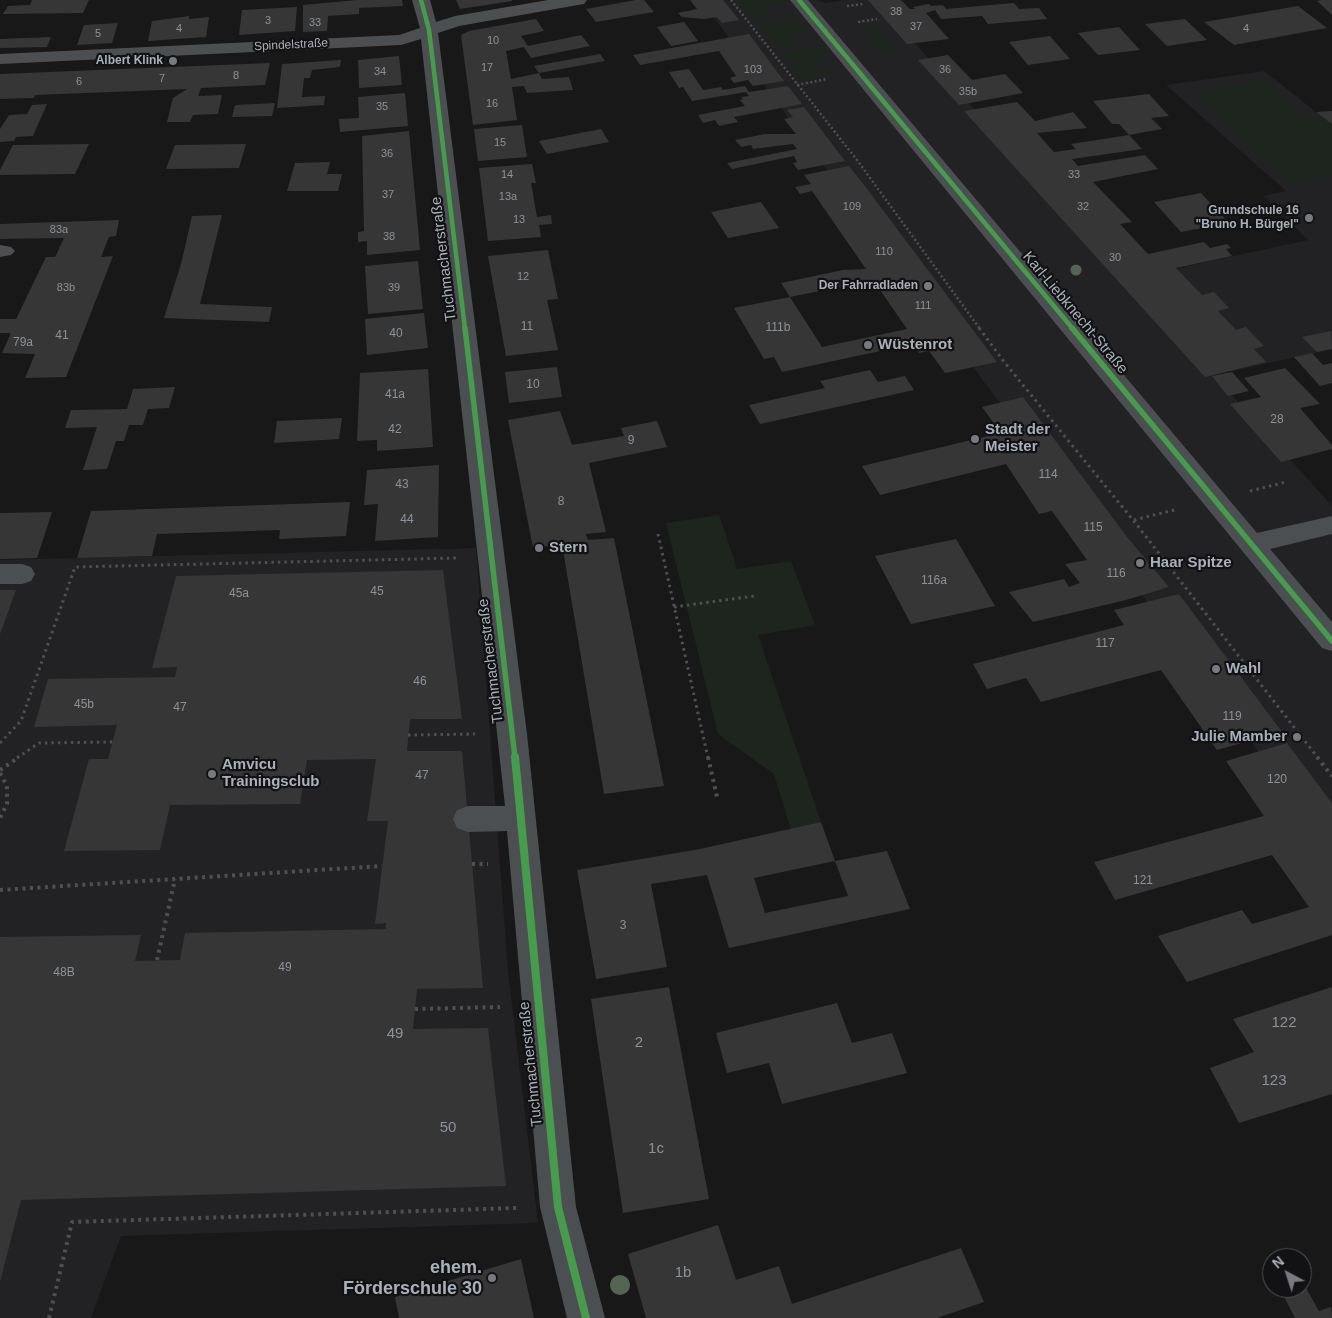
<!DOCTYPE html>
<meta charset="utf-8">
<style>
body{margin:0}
#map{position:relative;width:1332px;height:1318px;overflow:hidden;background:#181818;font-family:Arial,sans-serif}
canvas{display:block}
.north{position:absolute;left:1262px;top:1248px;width:50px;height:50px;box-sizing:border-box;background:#121214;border:1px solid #4e5256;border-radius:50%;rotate:320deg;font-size:14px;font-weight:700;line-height:20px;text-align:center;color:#a8b1ba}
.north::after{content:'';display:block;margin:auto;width:18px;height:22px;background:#767b81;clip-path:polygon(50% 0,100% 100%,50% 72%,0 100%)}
</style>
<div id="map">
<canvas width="1332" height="1318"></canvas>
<div class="north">N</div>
</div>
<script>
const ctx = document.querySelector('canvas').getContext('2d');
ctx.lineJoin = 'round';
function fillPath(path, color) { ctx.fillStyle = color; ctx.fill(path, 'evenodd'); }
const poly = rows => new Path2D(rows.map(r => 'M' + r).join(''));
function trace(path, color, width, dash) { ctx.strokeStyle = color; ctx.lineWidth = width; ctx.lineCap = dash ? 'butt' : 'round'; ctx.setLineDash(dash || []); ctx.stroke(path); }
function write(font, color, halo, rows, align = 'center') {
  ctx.font = font + ' Arial,sans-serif'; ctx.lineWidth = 4.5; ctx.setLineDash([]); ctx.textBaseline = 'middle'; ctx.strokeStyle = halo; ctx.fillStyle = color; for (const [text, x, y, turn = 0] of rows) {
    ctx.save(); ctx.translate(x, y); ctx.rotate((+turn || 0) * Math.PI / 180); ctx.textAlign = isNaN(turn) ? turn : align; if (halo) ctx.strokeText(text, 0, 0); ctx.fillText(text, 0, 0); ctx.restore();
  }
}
fillPath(poly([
 [701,0,816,0,825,3,846,0,876,0,1128,279,1308,240,1264,196,1286,191,1166,85,1264,71,1316,112,1332,111,1332,349,1214,375,1332,506,1332,851],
 [476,548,508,971,538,1223,121,1236,91,1318,0,1318,0,560]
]), '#222224');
fillPath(poly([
 [736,0,784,0,786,3,764,7,771,16,752,19],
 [793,18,801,20,811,31,788,35,796,45,777,48,756,24],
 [872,25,884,39,887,38,898,50,877,53,863,37,872,36,864,27],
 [822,45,830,55,813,60,821,69,829,68,834,74,804,80,781,53],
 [1263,80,1310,119,1323,117,1332,124,1332,176,1291,184,1191,93],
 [719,515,737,569,791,561,815,625,758,635,821,822,791,830,774,774,718,734,666,523]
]), '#1e251e');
fillPath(poly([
 [32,0,89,0,83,13,3,14,8,6,30,5],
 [357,0,402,0,403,6,359,8,359,14,328,16,327,31,303,32,303,5],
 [456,0,512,0,512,1,460,9],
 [636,0,644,0,654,12,596,22,586,9],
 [690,0,723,0,739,20,722,23,717,17,704,19,682,17,678,13,697,9],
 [868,0,901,0,910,9,915,9,913,7,929,4,931,6,943,5,946,9,1014,3,1019,9,1039,8,1047,19,988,24,982,16,941,19,935,10,926,13,949,39,907,44],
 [1332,0,1332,15,1317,1,1322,0],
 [1298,6,1327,28,1234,45,1204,22],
 [297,7,295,31,239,35,242,10],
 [189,16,189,19,209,17,206,37,148,41,152,21],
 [536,19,544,31,521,36,528,46,581,35,590,46,531,58,524,47,506,51,511,79,539,73,542,79,569,77,573,90,527,93,524,86,512,87,517,120,473,125,461,35,469,31],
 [1185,19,1207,40,1167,46,1145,24],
 [684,22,698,41,671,46,657,27],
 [118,23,112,43,77,45,84,25],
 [1119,27,1140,50,1098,55,1078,33],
 [749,34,784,81,753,86,748,80,734,83,730,78,736,76,719,51,640,65,633,55],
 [1050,36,1070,59,1028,65,1009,42],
 [51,37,47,47,0,48,0,39],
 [600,54,605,61,539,73,534,66],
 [948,55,972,80,1005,74,1023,93,959,105,918,60],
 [399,56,402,85,359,88,358,60],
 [341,60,340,67,312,70,310,78,304,78,302,97,325,96,324,105,277,108,282,64],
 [270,63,265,85,201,88,198,96,222,95,218,114,193,115,190,122,167,122,173,98,187,89,35,95,34,98,0,99,0,74],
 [689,69,703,90,721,87,723,90,745,86,749,92,788,86,802,104,734,117,738,122,719,126,715,120,703,123,698,115,745,106,740,100,743,99,741,97,749,96,746,92,692,101,683,87,679,88,669,72],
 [405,93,408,126,340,132,339,119,359,118,358,97],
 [1149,94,1169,116,1151,118,1162,129,1129,135,1119,124,1112,124,1093,101],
 [1017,102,1035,121,1073,112,1087,128,1037,133,1054,152,1076,149,1071,144,1129,135,1142,149,1072,159,1078,166,1145,155,1158,169,1093,182,1132,222,1120,224,1148,254,1204,242,1210,248,1227,244,1231,248,1226,249,1232,256,1176,268,1202,295,1214,292,1229,308,1218,311,1236,330,1246,327,1264,346,1254,349,1266,362,1205,377,964,111],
 [275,103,272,116,232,117,235,105],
 [47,104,33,136,16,137,14,141,0,142,0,129,9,115,27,114,32,105],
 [804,107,845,161,798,170,793,163,797,162,794,156,732,169,727,163,797,149,793,144,753,149,751,145,741,147,735,140,765,134,796,134,784,119,793,117,787,110],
 [1332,111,1332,124,1316,112],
 [522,125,527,157,478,161,474,129],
 [601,129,609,142,547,154,539,141],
 [409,131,420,250,367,255,367,241,358,242,358,232,364,231,362,136],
 [89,144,75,174,0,175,0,170,13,145],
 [246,144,239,168,166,169,175,145],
 [330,162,327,174,342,174,338,191,287,191,295,163],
 [532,164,536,183,531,183,537,217,551,215,552,224,539,225,541,237,488,241,479,168],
 [849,166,861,181,997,362,945,373,929,351,919,353,913,344,782,372,774,357,764,359,734,308,790,297,822,347,907,329,873,280,790,297,781,283,843,270,866,269,812,191,800,194,795,187,811,184,804,175],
 [1201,193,1229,223,1181,232,1154,202],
 [761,202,779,228,728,238,711,212],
 [222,215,200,304,272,307,269,322,164,318,181,264,192,216],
 [119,220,116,236,109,237,101,257,113,256,66,377,25,378,35,354,2,353,11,333,0,333,0,319,16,319,46,257,55,257,64,238,0,239,0,224],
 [548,250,558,299,547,300,558,350,506,356,488,256],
 [418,261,423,309,368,314,365,266],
 [424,313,428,348,367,355,365,319],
 [1331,331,1332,349,1317,352,1302,337],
 [1312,353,1323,365,1332,363,1332,383,1320,386,1294,357],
 [557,367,562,397,509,403,505,372],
 [1285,368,1320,404,1300,408,1332,445,1332,449,1281,462,1230,404,1261,397,1244,378],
 [428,369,433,447,377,451,377,440,357,441,360,373],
 [870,370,878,382,905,376,914,390,760,424,749,405,825,388,820,381],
 [1232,372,1249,391,1228,396,1212,376],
 [175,387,169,408,148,409,143,425,129,425,124,441,116,441,107,469,83,470,97,427,65,428,71,410,127,409,133,389],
 [1023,397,1127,537,1169,587,1126,600,1033,622,1009,592,1064,579,1069,587,1080,583,1065,564,1087,560,1052,511,1039,514,1006,464,880,495,862,466,1001,433,982,407],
 [560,411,572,445,624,436,621,428,657,421,667,447,589,463,606,532,586,534,588,540,614,538,664,786,604,794,562,544,533,548,508,420],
 [342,418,339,439,274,443,277,421],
 [439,465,438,537,375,541,378,504,364,505,367,470],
 [350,502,346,536,279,539,280,530,157,534,152,556,77,558,91,511],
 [52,512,37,558,0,559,0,513],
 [956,539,995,606,911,624,875,556],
 [443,570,462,719,410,719,407,751,462,751,483,988,417,989,413,1029,488,1028,506,1186,21,1200,0,1282,0,937,141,935,135,961,180,960,185,933,386,929,386,923,375,924,388,821,367,821,376,759,307,760,300,804,170,805,160,850,64,851,89,759,108,759,117,725,34,727,48,679,175,677,177,667,152,668,176,576],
 [0,590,16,590,0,634],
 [1179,594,1282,732,1217,750,1161,670,1041,702,1026,678,987,689,973,664,1124,625,1114,610],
 [1287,743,1332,803,1332,935,1187,982,1158,936,1242,910,1252,924,1309,907,1272,855,1115,900,1094,862,1264,816,1226,761],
 [821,822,835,861,887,851,910,909,729,948,707,875,651,884,667,967,596,979,577,870,700,849],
 [835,861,848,896,765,913,754,878],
 [669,987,709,1199,623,1213,591,999],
 [1332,987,1332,1094,1239,1123,1210,1068,1254,1052,1233,1019],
 [837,1003,852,1043,892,1033,907,1073,782,1104,769,1063,727,1073,716,1033],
 [718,1225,736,1280,779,1266,792,1304,961,1248,984,1302,937,1318,646,1318,628,1254],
 [521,1259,534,1318,399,1318,395,1297],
 [1302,1286,1305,1286,1319,1311,1331,1307,1332,1318,1295,1318,1282,1293]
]), '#363637');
trace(poly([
 [731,0,857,160,980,329],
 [847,6,863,4],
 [858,22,877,19],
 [797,85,827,79]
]), '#4e4f53', 2.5, [2, 2.5]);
trace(poly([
 [979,328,1005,363,1133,520,1318,758],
 [1250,491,1286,482],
 [1134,520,1178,509],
 [658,534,708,758],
 [674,607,754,596],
 [408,735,475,734],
 [0,743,21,721,75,567,456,558],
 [17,758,39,743,113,742]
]), '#4e4f53', 3, [2.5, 4]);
trace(poly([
 [708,757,717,797],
 [1317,757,1332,776],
 [0,770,19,757],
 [0,773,7,786,7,804,0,818],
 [472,864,488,864],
 [0,890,382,866],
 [157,960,175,879],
 [415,1009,500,1007],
 [49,1318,72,1222,517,1208]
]), '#4e4f53', 4, [3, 4.5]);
fillPath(poly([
 [412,0,430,0,436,22,455,16,548,0,587,0,584,4,578,5,459,26,438,33,527,734,576,1207,605,1318,567,1318,540,1207,507,831,468,832,457,828,453,819,457,810,468,806,505,806,421,39,401,45,0,64,0,54,399,35,420,28,412,0],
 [790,0,808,0,1257,533,1332,516,1332,534,1270,549,1332,622,1332,651,1322,648,790,0],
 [0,245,11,247,15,251,11,255,0,257,0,245],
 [0,564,22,564,31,567,35,574,31,581,22,584,0,584,0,564]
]), '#4c4f51');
trace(poly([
 [421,0,429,30,465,329],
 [799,0,1073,329]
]), '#469c4c', 4.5);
trace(poly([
 [465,328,515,758],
 [1072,328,1332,641]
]), '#469c4c', 5.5);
trace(poly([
 [515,757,558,1207,586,1318]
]), '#469c4c', 8);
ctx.fillStyle = '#536651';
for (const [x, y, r] of [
 [1076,270,5.5],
 [620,1285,10]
]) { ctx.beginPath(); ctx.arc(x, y, r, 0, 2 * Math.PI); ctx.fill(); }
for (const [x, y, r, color] of [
 [173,61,5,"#767b81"],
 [1309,218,5,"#767b81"],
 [928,286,5,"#767b81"],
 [868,345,5,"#767b81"],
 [975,439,5,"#767b81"],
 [539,548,5,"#767b81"],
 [1140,563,5,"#767b81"],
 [1216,669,5,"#767b81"],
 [1297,737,5,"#767b81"],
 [212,774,5,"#767b81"],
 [492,1278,5,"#767b81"]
]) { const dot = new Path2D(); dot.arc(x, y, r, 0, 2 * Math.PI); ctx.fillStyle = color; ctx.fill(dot); trace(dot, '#121214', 2); }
write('11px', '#8c9299', null, [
 ["38",896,12],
 ["3",268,21],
 ["33",315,23],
 ["37",916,27],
 ["4",179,29],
 ["4",1246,29],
 ["5",98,34],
 ["10",493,41],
 ["17",487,68],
 ["103",753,70],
 ["36",945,70],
 ["34",380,72],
 ["8",236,76],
 ["7",162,79],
 ["6",79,82],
 ["35b",968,92],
 ["16",492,104],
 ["35",382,107],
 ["15",500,143],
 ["36",387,154],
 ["14",507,175],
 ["33",1074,175],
 ["37",388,195],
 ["13a",508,197],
 ["109",852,207],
 ["32",1083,207],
 ["13",519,220],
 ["83a",59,230],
 ["38",389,237],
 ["110",884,252],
 ["30",1115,258],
 ["12",523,277],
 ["83b",66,288],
 ["39",394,288],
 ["111",923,306]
]);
write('12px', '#a8b1ba', '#121214', [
 ["Spindelstraße",291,45,-3]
]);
write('bold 12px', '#a8b1ba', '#121214', [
 ["Albert Klink",163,61],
 ["Grundschule 16",1299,211],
 ["\"Bruno H. Bürgel\"",1299,225],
 ["Der Fahrradladen",918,286]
], 'right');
write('12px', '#8c9299', null, [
 ["11",527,327],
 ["111b",778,328],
 ["40",396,334],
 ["41",62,336],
 ["79a",23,343],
 ["10",533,385],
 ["41a",395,395],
 ["28",1277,420],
 ["42",395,430],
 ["9",631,441],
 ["114",1048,475],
 ["43",402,485],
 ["8",561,502],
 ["44",407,520],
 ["115",1093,528],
 ["116",1116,574],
 ["116a",934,581],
 ["45",377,592],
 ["45a",239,594],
 ["117",1105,644],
 ["46",420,682],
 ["45b",84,705],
 ["47",180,708],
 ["119",1232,717],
 ["47",422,776],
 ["120",1277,780],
 ["121",1143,881],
 ["3",623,926],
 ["49",285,968],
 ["48B",64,973]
]);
write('15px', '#a8b1ba', '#121214', [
 ["Tuchmacherstraße",444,259,-97],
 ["Karl-Liebknecht-Straße",1075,313,50],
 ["Tuchmacherstraße",491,661,-97],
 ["Tuchmacherstraße",531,1064,-96]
]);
write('bold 15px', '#a8b1ba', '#121214', [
 ["Wüstenrot",878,345],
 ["Stadt der",985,430],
 ["Meister",985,447],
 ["Stern",549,548],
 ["Haar Spitze",1150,563],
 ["Wahl",1226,669],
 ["Julie Mamber",1287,737,"right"],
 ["Amvicu",222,765],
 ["Trainingsclub",222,782]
], 'left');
write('15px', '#8c9299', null, [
 ["122",1284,1023],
 ["49",395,1034],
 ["2",639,1043],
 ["123",1274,1081],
 ["50",448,1128],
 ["1c",656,1149],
 ["1b",683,1273]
]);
write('bold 18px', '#a8b1ba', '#121214', [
 ["ehem.",482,1268],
 ["Förderschule 30",482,1289]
], 'right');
</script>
